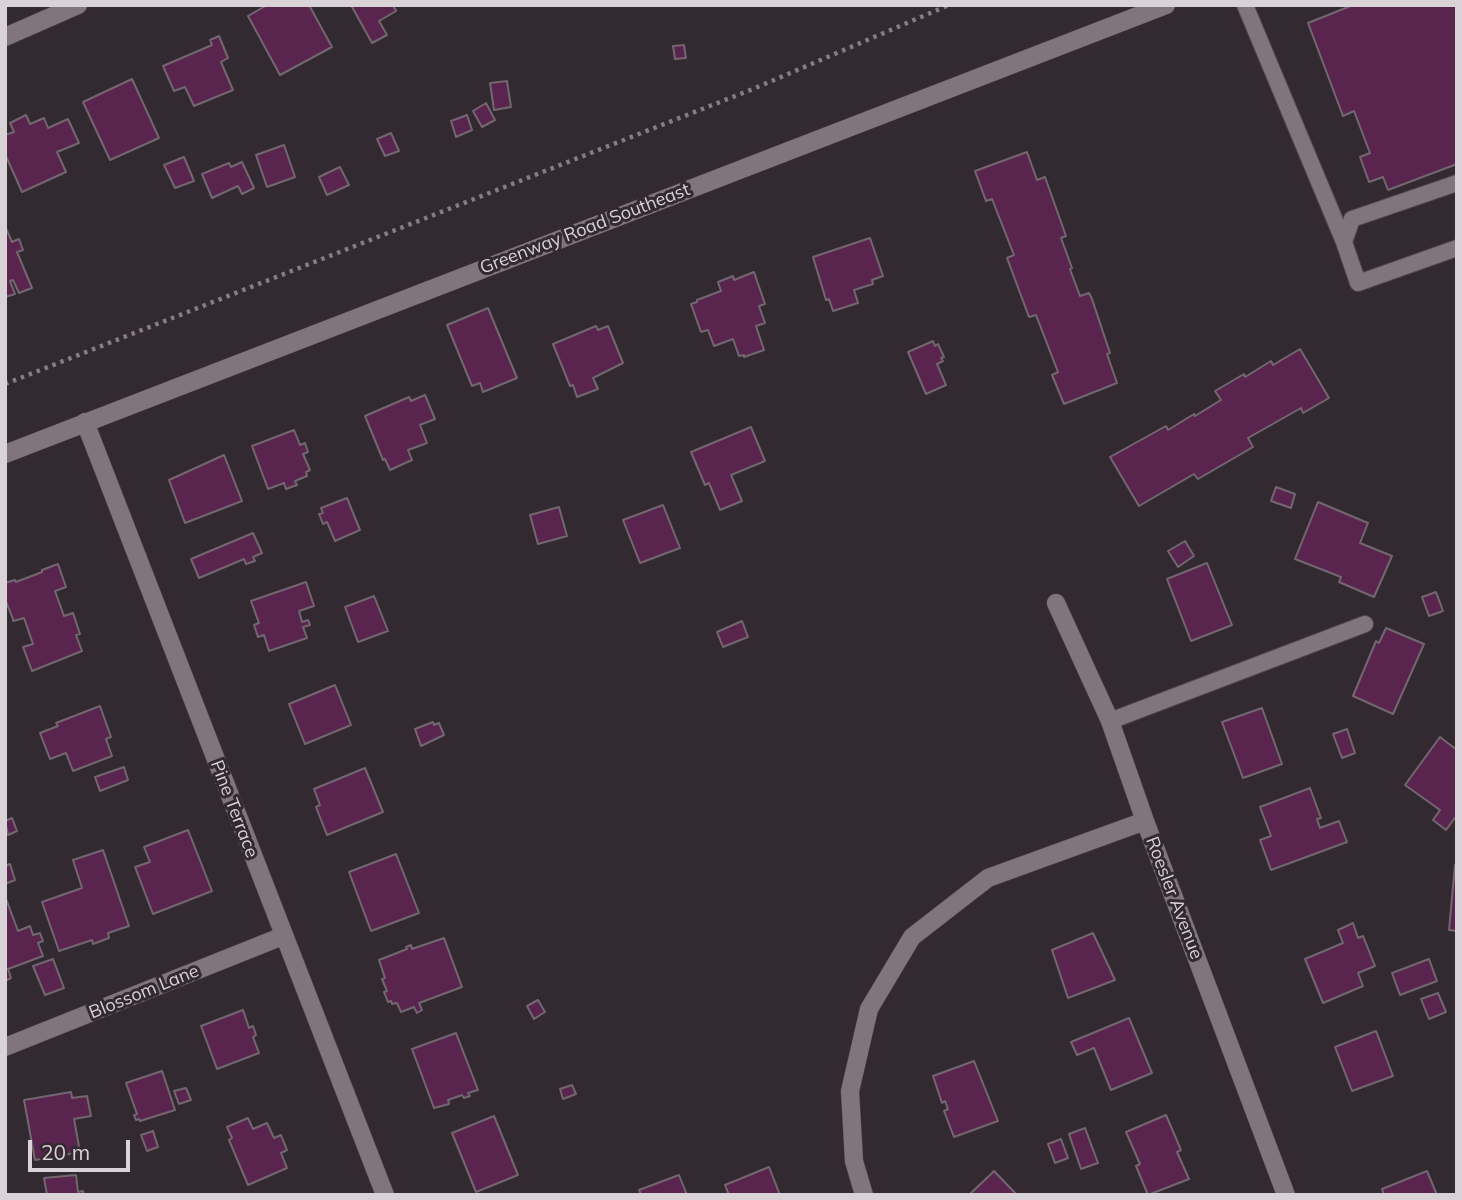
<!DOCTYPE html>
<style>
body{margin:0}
#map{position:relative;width:1462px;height:1200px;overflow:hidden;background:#332930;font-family:Mulish,sans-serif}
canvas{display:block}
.frame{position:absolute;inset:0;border:7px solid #d9d3d7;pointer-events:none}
.scale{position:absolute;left:28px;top:1140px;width:102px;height:32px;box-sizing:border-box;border:4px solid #d9d3d7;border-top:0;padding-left:9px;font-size:21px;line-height:24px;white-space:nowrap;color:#d9d3d7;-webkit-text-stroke:5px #332930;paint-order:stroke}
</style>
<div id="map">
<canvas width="1462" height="1200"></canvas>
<div class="frame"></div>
<div class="scale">20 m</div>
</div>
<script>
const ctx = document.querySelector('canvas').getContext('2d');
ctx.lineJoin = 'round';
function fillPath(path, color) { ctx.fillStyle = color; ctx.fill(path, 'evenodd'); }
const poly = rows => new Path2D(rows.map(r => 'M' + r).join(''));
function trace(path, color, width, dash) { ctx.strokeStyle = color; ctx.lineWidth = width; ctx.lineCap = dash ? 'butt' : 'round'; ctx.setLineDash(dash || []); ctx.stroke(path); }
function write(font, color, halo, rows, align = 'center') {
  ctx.font = font + ' Mulish,sans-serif'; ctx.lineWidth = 6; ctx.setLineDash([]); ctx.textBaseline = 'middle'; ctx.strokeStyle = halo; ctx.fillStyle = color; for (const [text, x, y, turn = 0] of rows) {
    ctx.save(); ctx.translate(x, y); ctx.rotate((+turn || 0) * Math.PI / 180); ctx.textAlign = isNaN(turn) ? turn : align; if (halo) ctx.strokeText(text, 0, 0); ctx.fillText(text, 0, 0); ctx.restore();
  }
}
const building = poly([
 [267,5,309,5,332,47,280,75,248,16,267,5],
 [351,5,393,5,396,11,379,21,387,35,372,43,351,5],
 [1353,5,1457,5,1457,164,1388,190,1383,177,1369,182,1360,157,1370,153,1354,111,1343,116,1308,23,1353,5],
 [219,36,228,58,221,62,233,90,194,106,185,87,174,91,163,66,212,45,210,40,219,36],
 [684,45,686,58,675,59,673,46,684,45],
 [132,79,159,138,110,160,83,102,132,79],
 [507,81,511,107,494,110,490,83,507,81],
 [486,103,495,120,482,127,473,111,486,103],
 [26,115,30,124,44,118,48,128,68,119,79,143,57,152,66,172,22,192,5,154,5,135,14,132,10,123,26,115],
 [467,115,472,130,456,137,451,121,467,115],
 [391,133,399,151,385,156,377,139,391,133],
 [284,145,295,177,267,187,256,155,284,145],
 [1027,152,1037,180,1045,177,1066,236,1061,238,1072,268,1070,269,1071,272,1080,296,1089,293,1092,299,1110,353,1107,354,1117,383,1064,404,1052,375,1058,372,1036,315,1029,317,1007,258,1014,255,992,199,986,201,975,171,1027,152],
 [184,157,194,181,175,188,164,165,184,157],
 [242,162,254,188,242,194,238,186,212,198,202,174,229,163,231,167,242,162],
 [340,167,349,185,327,195,319,177,340,167],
 [5,226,12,242,19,239,23,250,17,252,32,288,19,293,13,280,10,281,15,294,5,297,5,226],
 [870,238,883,276,872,280,873,284,854,290,858,303,833,311,829,299,826,300,813,257,870,238],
 [754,272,765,304,759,306,765,323,756,326,764,350,744,357,744,355,739,356,733,339,714,346,708,330,701,332,691,304,697,302,697,300,721,291,718,282,733,276,734,280,754,272],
 [488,308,517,378,483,392,480,383,472,386,447,325,488,308],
 [596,326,598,330,608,326,623,363,593,378,598,389,577,397,573,385,570,386,553,344,596,326],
 [933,341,935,346,938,344,944,357,941,358,943,361,937,364,946,385,926,394,908,352,933,341],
 [1300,349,1329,398,1303,413,1301,408,1248,438,1253,447,1198,479,1194,474,1139,506,1110,457,1166,426,1168,430,1194,414,1195,416,1221,400,1215,391,1244,374,1245,377,1271,361,1273,365,1300,349],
 [425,395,435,419,420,425,427,443,408,450,412,460,390,470,385,459,383,460,365,416,409,397,411,401,425,395],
 [751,427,765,461,731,475,742,501,720,510,709,483,705,485,691,452,751,427],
 [294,430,300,445,305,443,308,452,303,454,310,470,306,472,307,476,295,481,297,485,286,489,284,483,268,489,252,446,294,430],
 [224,455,242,501,185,523,169,480,224,455],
 [1276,487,1295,494,1291,508,1271,501,1276,487],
 [347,498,360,530,335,541,327,522,323,524,319,514,323,513,321,508,347,498],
 [1318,502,1368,523,1360,543,1392,556,1374,597,1339,582,1341,577,1295,559,1318,502],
 [663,505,680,548,640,563,623,520,663,505],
 [559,507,567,536,538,544,530,515,559,507],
 [253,533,262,553,253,557,255,561,246,564,244,559,199,578,191,559,253,533],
 [1185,541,1194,556,1178,567,1168,551,1185,541],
 [1207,563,1232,625,1191,641,1167,579,1207,563],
 [58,564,66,587,55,591,64,616,73,613,80,634,76,635,82,651,32,671,23,647,33,644,24,618,13,621,13,619,5,599,5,583,15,580,16,582,42,572,42,570,58,564],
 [306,582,314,606,299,611,302,622,308,620,309,622,310,625,303,627,307,638,269,651,264,635,258,637,254,625,259,623,251,601,306,582],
 [1436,592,1443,611,1429,616,1422,597,1436,592],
 [374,596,388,631,358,642,345,607,374,596],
 [742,621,748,637,723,647,717,632,742,621],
 [1386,628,1424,644,1393,714,1353,696,1376,641,1379,643,1386,628],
 [335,685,351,725,305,744,289,704,335,685],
 [100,706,111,737,106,739,112,756,73,771,66,753,50,759,40,733,58,726,56,723,100,706],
 [1262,708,1282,764,1243,778,1222,722,1262,708],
 [433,722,434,725,439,723,444,735,421,746,415,729,433,722],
 [1347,729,1355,753,1342,758,1333,734,1347,729],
 [1440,737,1457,750,1457,815,1446,830,1433,820,1440,810,1405,785,1440,737],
 [124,767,128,780,100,791,95,777,124,767],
 [365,768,383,812,327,835,316,807,320,805,314,789,365,768],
 [1310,788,1321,818,1317,819,1320,828,1339,821,1347,842,1271,870,1260,840,1271,836,1260,807,1310,788],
 [12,818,17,831,8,835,5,821,12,818],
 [188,830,212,891,153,914,135,867,150,862,144,847,188,830],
 [103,850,129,926,108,933,109,938,93,944,92,940,59,951,42,902,82,888,73,860,103,850],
 [396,854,419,913,371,931,349,872,396,854],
 [10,864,15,880,5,884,5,866,10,864],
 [1455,865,1457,866,1457,931,1449,930,1455,865],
 [5,896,18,931,30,926,33,935,40,933,43,941,38,943,43,956,8,969,11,978,5,981,5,896],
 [1353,923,1358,938,1363,936,1375,966,1358,973,1363,986,1323,1003,1305,959,1343,943,1338,930,1353,923],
 [1093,933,1115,980,1068,998,1052,950,1093,933],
 [444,938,462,987,419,1003,422,1010,417,1013,414,1007,401,1012,397,1003,392,1004,391,1001,388,1002,384,992,387,991,382,979,385,978,379,960,407,949,406,947,411,945,412,949,444,938],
 [53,959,64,988,45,995,33,966,53,959],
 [1429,959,1437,981,1400,995,1392,973,1429,959],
 [1438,993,1446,1012,1429,1019,1421,999,1438,993],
 [538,1000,545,1012,534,1019,527,1006,538,1000],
 [243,1010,249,1028,253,1026,256,1035,253,1037,259,1053,217,1069,201,1026,243,1010],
 [1129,1018,1152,1073,1111,1090,1094,1048,1077,1055,1071,1042,1129,1018],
 [1376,1031,1393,1076,1352,1091,1335,1047,1376,1031],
 [456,1033,478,1090,468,1093,470,1096,464,1098,462,1095,448,1100,449,1104,434,1108,412,1049,456,1033],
 [974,1061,998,1121,954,1137,944,1111,948,1109,945,1101,942,1103,933,1076,974,1061],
 [162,1071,175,1110,140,1121,139,1119,136,1120,134,1115,137,1114,126,1083,162,1071],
 [572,1085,576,1094,563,1099,560,1089,572,1085],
 [186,1088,191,1100,179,1104,174,1091,186,1088],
 [71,1092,72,1098,87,1096,91,1116,74,1119,80,1152,35,1160,24,1100,71,1092],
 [1166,1115,1181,1150,1177,1152,1189,1179,1148,1195,1136,1166,1140,1164,1126,1132,1166,1115],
 [494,1116,518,1175,476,1192,452,1133,494,1116],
 [248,1118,253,1129,267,1123,274,1138,281,1135,287,1150,281,1153,287,1168,248,1185,229,1140,232,1138,227,1127,248,1118],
 [1085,1128,1098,1163,1081,1169,1069,1134,1085,1128],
 [153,1131,158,1147,147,1151,141,1135,153,1131],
 [1061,1139,1068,1158,1055,1163,1048,1144,1061,1139],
 [769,1167,780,1195,729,1195,725,1185,769,1167],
 [994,1171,1017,1195,969,1195,992,1173,994,1171],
 [1427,1171,1437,1195,1384,1195,1382,1189,1427,1171],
 [76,1175,78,1192,83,1191,84,1195,47,1195,44,1178,76,1175],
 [679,1175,687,1195,641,1195,639,1190,679,1175]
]);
fillPath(building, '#59254e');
trace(building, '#72676f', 2);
const lane = poly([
 [1245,5,1344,242],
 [1457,183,1352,219,1344,242,1358,283,1457,248],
 [1110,721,1365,624]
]);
const street = poly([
 [5,37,78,5],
 [85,422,385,1195],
 [5,454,1166,5],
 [1056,603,1110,721,1145,821,1286,1195],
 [5,1047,283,936],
 [864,1195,854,1161,850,1091,869,1009,912,937,988,878,1145,821]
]);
trace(lane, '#4f474d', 18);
trace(street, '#4f474d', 19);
trace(poly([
 [5,384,753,89,949,5]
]), '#857d83', 4.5, [3.5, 5]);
trace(lane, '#81757d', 16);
trace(street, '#81757d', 18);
write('18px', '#d9d3d7', '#332930', [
 ["Greenway Road Southeast",585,229,-21],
 ["Pine Terrace",234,809,69],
 ["Roesler Avenue",1174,898,69],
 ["Blossom Lane",144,992,-22]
]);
</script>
